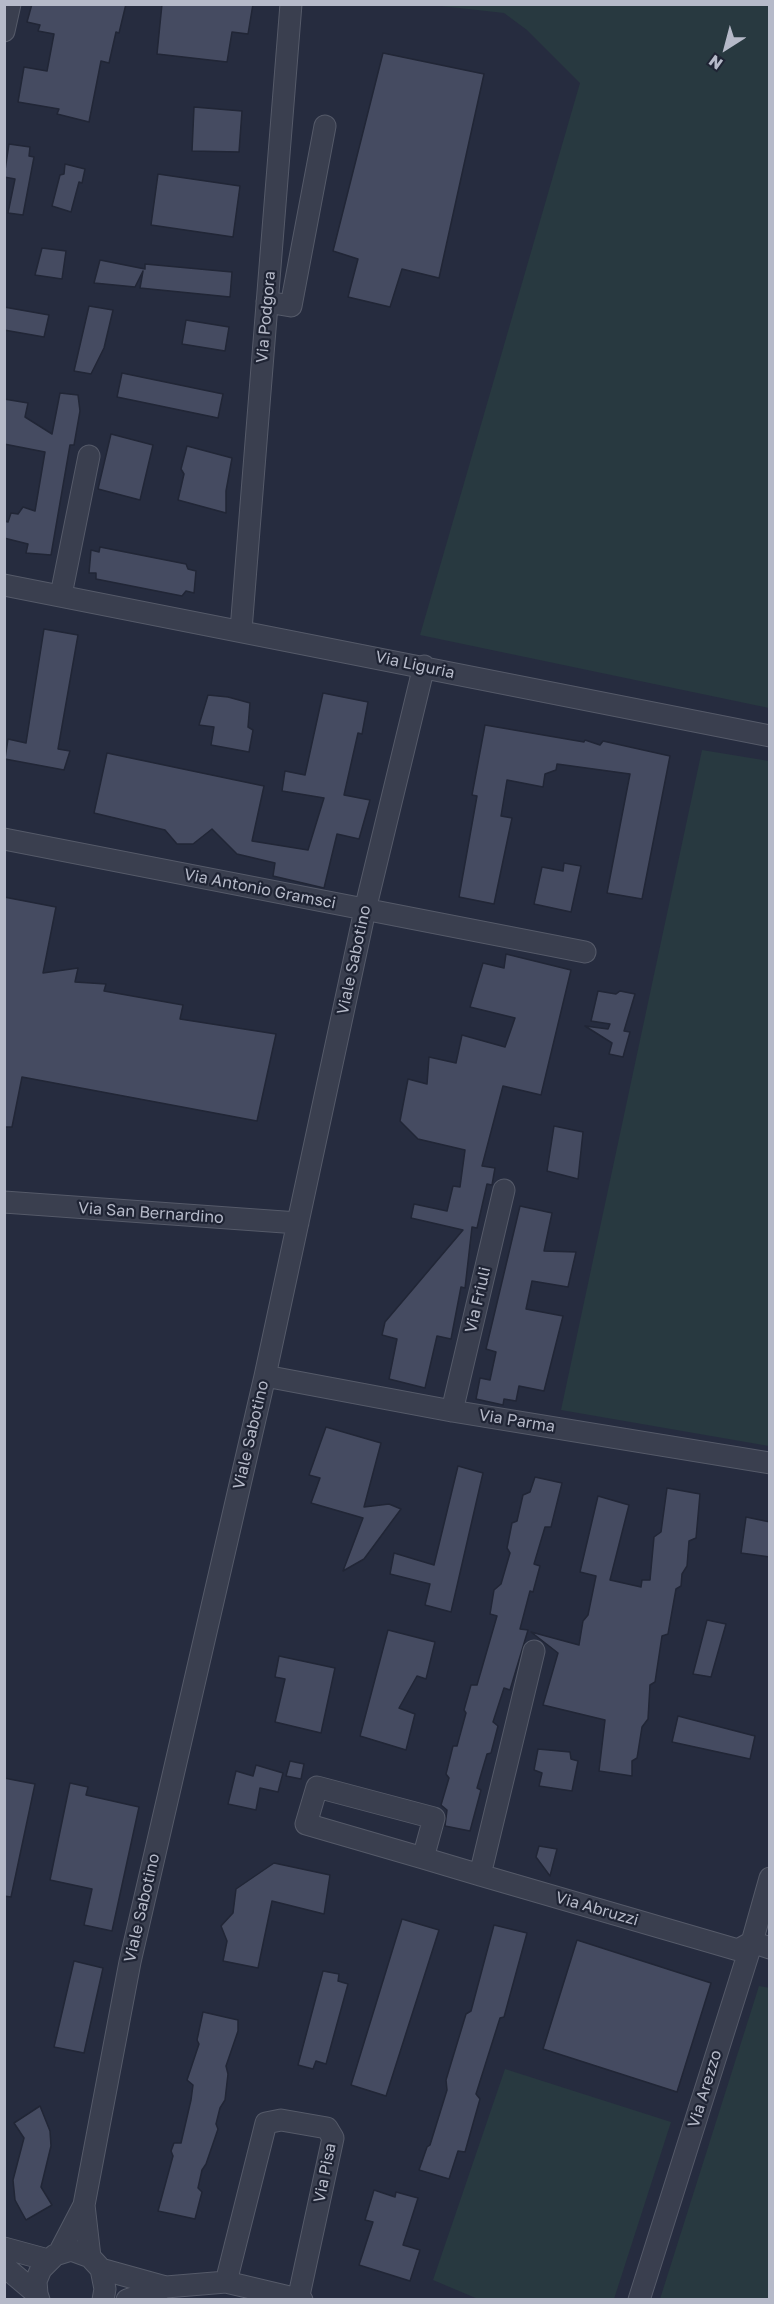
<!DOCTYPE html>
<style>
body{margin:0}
#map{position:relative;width:774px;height:2304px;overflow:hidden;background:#262c3f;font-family:"Golos Text",sans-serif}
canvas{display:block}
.frame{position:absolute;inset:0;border:6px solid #b6bac9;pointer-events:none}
.north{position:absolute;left:696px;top:18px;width:60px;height:60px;-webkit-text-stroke:4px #1f2434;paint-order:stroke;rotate:216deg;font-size:16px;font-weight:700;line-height:24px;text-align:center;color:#b6bac9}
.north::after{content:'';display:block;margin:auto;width:21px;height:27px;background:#b6bac9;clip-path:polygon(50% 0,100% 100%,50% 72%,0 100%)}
</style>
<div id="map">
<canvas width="774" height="2304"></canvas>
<div class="frame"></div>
<div class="north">N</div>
</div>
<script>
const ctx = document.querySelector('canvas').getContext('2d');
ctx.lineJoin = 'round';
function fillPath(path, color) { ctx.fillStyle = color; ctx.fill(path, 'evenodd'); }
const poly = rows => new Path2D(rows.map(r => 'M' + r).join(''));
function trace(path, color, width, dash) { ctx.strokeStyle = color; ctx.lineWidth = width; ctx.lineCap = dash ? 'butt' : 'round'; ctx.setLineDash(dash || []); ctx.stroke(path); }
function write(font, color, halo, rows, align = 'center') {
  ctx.font = font + ' "Golos Text",sans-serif'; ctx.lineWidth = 4.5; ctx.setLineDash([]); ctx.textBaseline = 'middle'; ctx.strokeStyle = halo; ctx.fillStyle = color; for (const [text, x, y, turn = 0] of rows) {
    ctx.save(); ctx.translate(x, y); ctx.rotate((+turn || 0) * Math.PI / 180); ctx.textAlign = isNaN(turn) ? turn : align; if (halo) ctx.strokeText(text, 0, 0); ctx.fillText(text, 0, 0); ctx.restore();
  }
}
fillPath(poly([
 [432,5,769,5,769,708,420,635,580,83,527,30,504,13],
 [702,750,769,761,769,1446,561,1410],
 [759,1986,770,1988,769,2299,660,2299],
 [505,2069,671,2122,614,2299,478,2299,433,2280]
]), '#283940');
const building = poly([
 [32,4,126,4,119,33,116,32,109,63,101,61,89,122,57,114,59,109,18,102,24,67,47,71,54,34,38,31,40,25,27,22,32,4],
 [162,4,253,4,248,34,232,32,227,62,157,54,162,4],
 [383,53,484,74,439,278,402,269,390,307,348,297,358,259,333,251,383,53],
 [194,107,242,111,239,152,192,151,194,107],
 [9,144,30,147,29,156,34,157,23,215,8,213,15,179,4,177,9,144],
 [65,164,85,169,82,183,79,182,71,212,52,206,60,175,64,174,65,164],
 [158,174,240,186,233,237,151,225,158,174],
 [42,248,66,251,62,279,35,275,42,248],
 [100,260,145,269,145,264,232,272,230,297,140,288,143,271,135,287,94,283,100,260],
 [89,306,113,310,104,348,91,374,74,371,89,306],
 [4,307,49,315,44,337,4,330,4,307],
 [186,320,229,327,225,351,182,344,186,320],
 [122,373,223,394,218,418,117,397,122,373],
 [60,393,78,395,80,411,74,445,70,445,51,555,26,553,28,544,4,538,4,521,8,522,11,513,18,514,23,507,35,511,45,452,4,444,4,399,28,403,25,417,52,434,60,393],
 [111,434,153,445,140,500,98,489,111,434],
 [187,446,232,458,226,491,226,513,178,500,184,474,181,469,187,446],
 [100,547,186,564,188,569,196,571,194,593,186,591,182,596,96,579,96,573,89,573,91,550,99,552,100,547],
 [44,629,78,635,58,749,70,751,64,770,5,759,8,739,26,743,44,629],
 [323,693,368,702,362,734,358,733,344,795,370,800,359,839,337,834,324,888,273,876,275,863,237,854,212,829,193,844,177,844,165,830,94,813,107,753,264,786,252,841,308,850,324,798,282,791,285,771,305,775,323,693],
 [208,695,228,697,250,703,248,727,253,730,249,752,211,745,214,727,199,725,208,695],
 [485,725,584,742,585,740,600,745,603,741,670,756,642,899,607,893,630,774,557,764,556,770,545,774,543,787,507,780,501,816,512,818,494,904,459,897,477,796,472,795,485,725],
 [564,863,581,866,571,912,534,904,542,867,563,871,564,863],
 [4,897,56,907,43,973,78,968,75,982,106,984,104,991,183,1005,180,1019,276,1034,257,1121,22,1077,12,1127,4,1127,4,897],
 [506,954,571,970,541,1095,503,1086,482,1166,495,1168,492,1185,487,1184,477,1228,472,1227,465,1288,461,1287,451,1339,437,1336,425,1388,389,1379,397,1339,382,1335,385,1322,463,1230,411,1218,414,1204,447,1211,453,1186,460,1187,465,1150,418,1139,400,1121,408,1079,427,1084,429,1057,456,1063,462,1035,505,1047,515,1018,470,1007,483,963,504,968,506,954],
 [598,991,616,994,620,991,635,994,624,1031,630,1032,623,1057,609,1054,612,1043,585,1026,608,1029,610,1024,591,1021,598,991],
 [554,1126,583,1132,578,1179,547,1171,554,1126],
 [520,1206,552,1213,544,1251,576,1252,568,1287,532,1281,526,1309,563,1316,544,1391,519,1386,516,1401,504,1399,503,1405,476,1399,480,1378,490,1380,496,1352,486,1349,520,1206],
 [326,1427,381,1443,364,1507,389,1504,401,1509,364,1559,343,1571,363,1518,311,1503,320,1478,309,1475,326,1427],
 [458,1466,483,1473,451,1612,425,1605,430,1584,390,1574,394,1553,434,1565,458,1466],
 [535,1477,562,1483,551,1527,545,1527,534,1564,540,1566,533,1592,530,1591,520,1629,528,1630,510,1690,504,1688,493,1722,498,1726,491,1753,487,1754,477,1788,481,1790,470,1831,445,1826,447,1810,441,1805,449,1778,446,1774,453,1746,457,1746,466,1713,464,1710,471,1685,477,1685,497,1616,490,1614,494,1590,501,1584,510,1553,507,1548,512,1523,517,1521,523,1495,530,1492,535,1477],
 [667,1488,700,1494,696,1538,689,1541,687,1566,682,1574,681,1586,676,1589,668,1634,662,1636,655,1682,650,1685,648,1719,642,1727,637,1758,632,1761,632,1776,599,1771,605,1720,543,1705,558,1653,531,1632,579,1645,583,1621,588,1615,596,1576,580,1572,598,1496,629,1505,610,1580,641,1587,642,1580,650,1580,654,1537,661,1532,667,1488],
 [746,1517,770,1522,770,1557,741,1553,746,1517],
 [707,1620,726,1624,711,1677,693,1674,707,1620],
 [388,1630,435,1642,426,1679,417,1676,399,1708,415,1714,406,1750,360,1736,388,1630],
 [279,1656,335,1668,321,1733,275,1722,285,1679,275,1677,279,1656],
 [678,1716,755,1736,750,1759,672,1742,678,1716],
 [538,1749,570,1752,571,1759,578,1761,572,1791,539,1786,542,1773,534,1770,538,1749],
 [290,1761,304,1764,301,1779,286,1776,290,1761],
 [256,1765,283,1773,278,1792,260,1788,256,1810,228,1804,236,1771,253,1776,256,1765],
 [4,1778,35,1784,11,1897,4,1896,4,1778],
 [70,1783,88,1787,86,1795,139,1807,112,1931,84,1925,92,1889,50,1880,70,1783],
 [539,1846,557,1849,550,1876,536,1857,539,1846],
 [274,1863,330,1875,324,1914,272,1901,258,1968,223,1961,227,1941,221,1926,233,1913,236,1889,274,1863],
 [402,1919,439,1930,386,2096,351,2085,402,1919],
 [494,1925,527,1933,504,2017,500,2018,476,2094,480,2099,465,2152,458,2151,449,2179,419,2170,427,2147,430,2145,447,2090,446,2080,466,2014,471,2011,494,1925],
 [577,1940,711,1983,677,2092,543,2049,577,1940],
 [74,1961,103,1968,84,2053,54,2047,74,1961],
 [323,1971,339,1974,338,1981,348,1984,326,2064,316,2061,313,2069,298,2065,323,1971],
 [203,2012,238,2020,238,2031,226,2066,228,2074,225,2100,220,2108,216,2124,218,2129,206,2164,202,2170,198,2188,202,2192,195,2219,158,2211,173,2156,171,2151,174,2143,181,2143,191,2100,193,2085,187,2080,199,2044,197,2040,203,2012],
 [40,2106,50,2131,51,2146,41,2187,52,2205,26,2220,15,2200,13,2180,24,2138,14,2123,40,2106],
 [374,2190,395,2197,396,2192,418,2198,403,2245,420,2250,410,2281,359,2265,373,2222,365,2220,374,2190]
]);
fillPath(building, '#454b61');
trace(building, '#212636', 1.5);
const minor = poly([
 [4,31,10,4],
 [267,302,291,306,325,126],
 [4,585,770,736],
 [61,595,89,456],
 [241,630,291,4],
 [4,839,585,952],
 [4,1202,298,1223],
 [265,1376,452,1411,770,1463],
 [452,1411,504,1190],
 [423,1858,434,1818,317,1787,306,1824,423,1858,480,1875,714,1943,738,1950,752,1942],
 [480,1875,534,1651],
 [752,1942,770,1948],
 [84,2205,90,2257],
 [4,2248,48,2260],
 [59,2253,84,2205,130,1962,265,1376,365,910,424,666],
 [4,2266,37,2294],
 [101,2269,166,2287],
 [226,2282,266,2123,281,2120,327,2128,333,2138,298,2300],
 [39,2300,37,2294,36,2281,41,2269,55,2255,71,2250,90,2257,101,2269,105,2289,103,2300],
 [127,2300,166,2287,226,2282,302,2300],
 [639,2300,752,1942,770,1878]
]);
trace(minor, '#555a69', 23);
trace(minor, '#3a3f4f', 21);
write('16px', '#b6bac9', '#1f2434', [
 ["Via Podgora",266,317,-85],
 ["Via Liguria",415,665,12],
 ["Via Antonio Gramsci",260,889,11],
 ["Viale Sabotino",354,960,-78],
 ["Via San Bernardino",151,1213,4],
 ["Via Friuli",478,1300,-77],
 ["Via Parma",517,1421,9],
 ["Viale Sabotino",251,1435,-77],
 ["Viale Sabotino",142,1908,-77],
 ["Via Abruzzi",597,1909,16],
 ["Via Arezzo",705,2089,-73],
 ["Via Pisa",325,2173,-79]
]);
</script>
